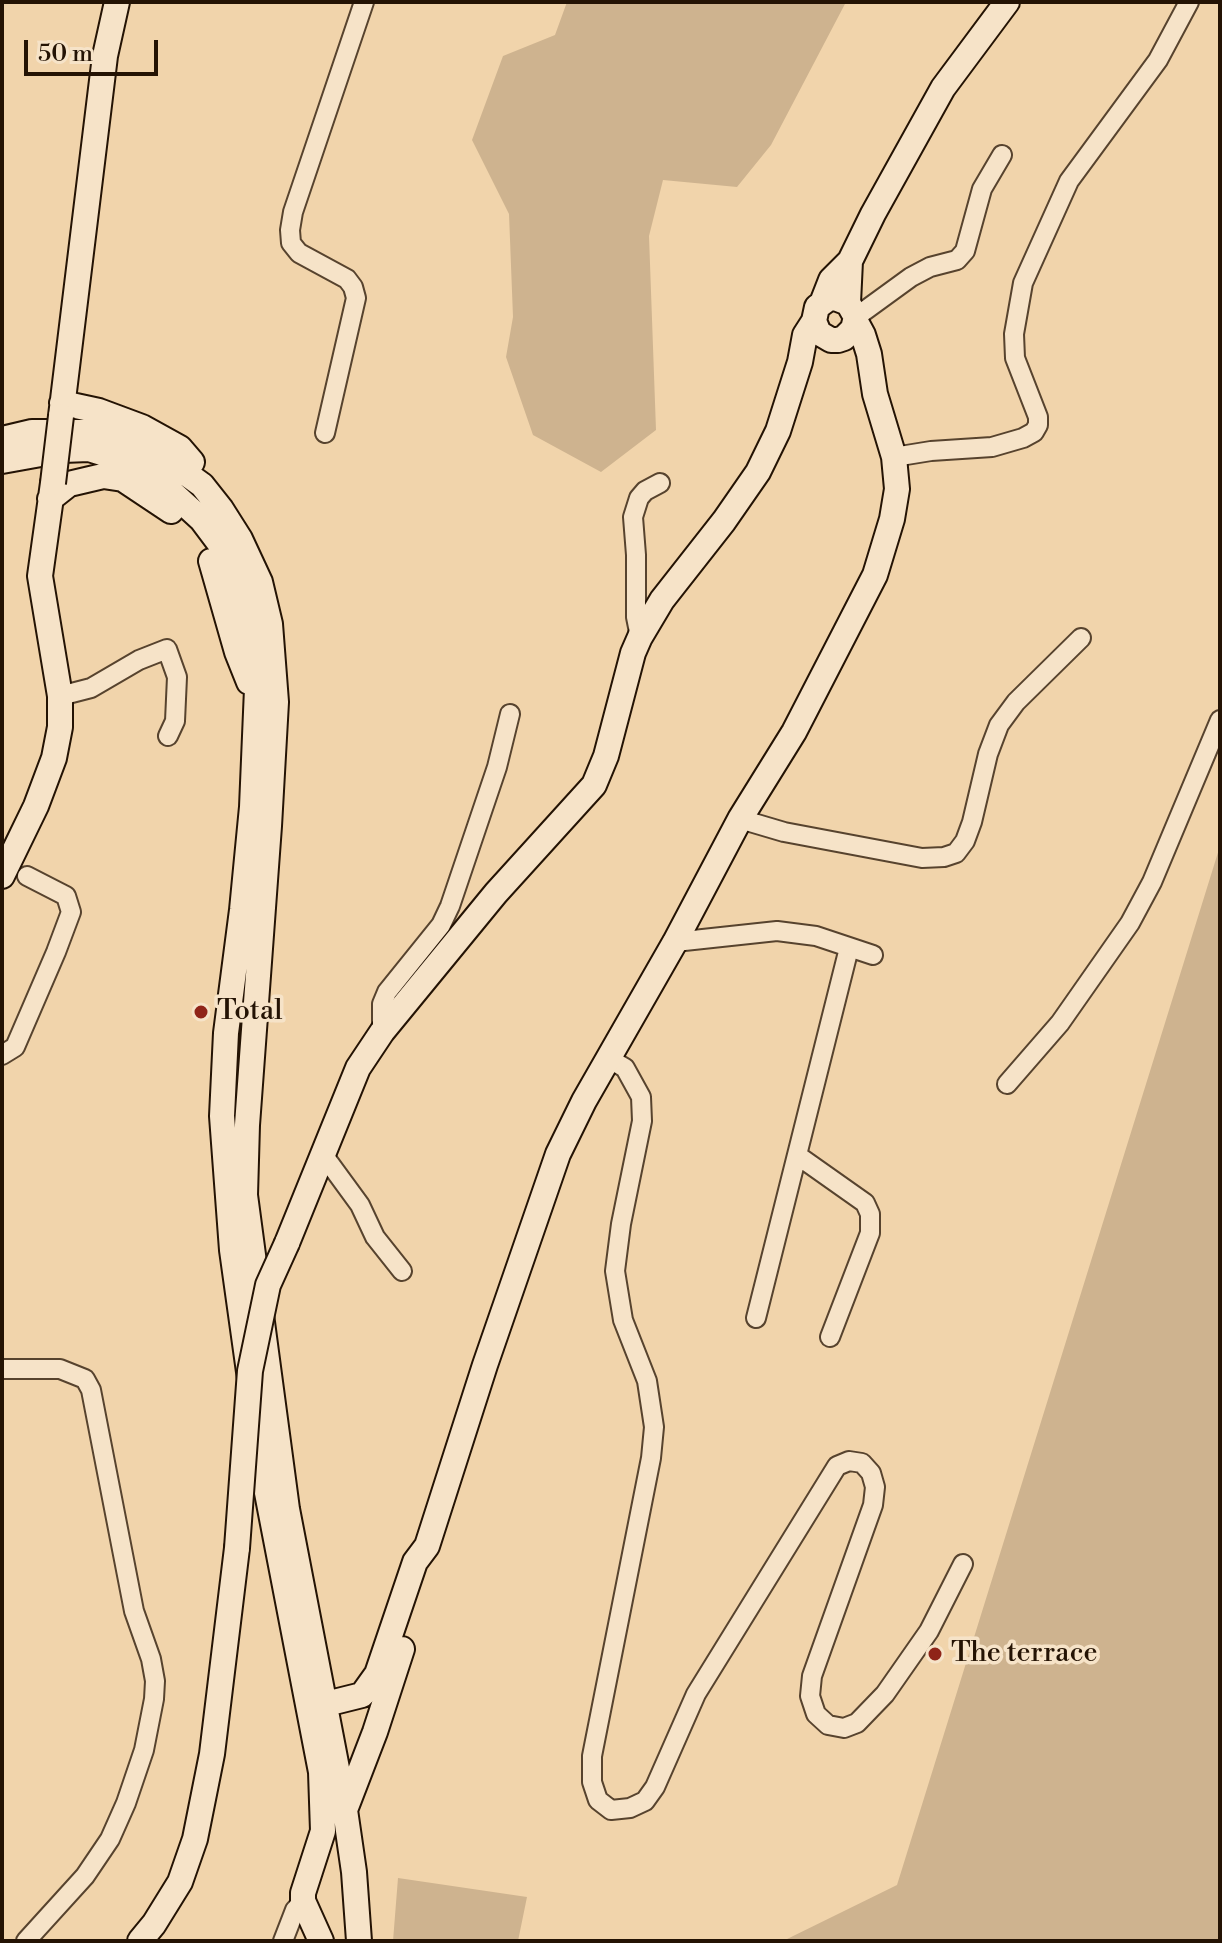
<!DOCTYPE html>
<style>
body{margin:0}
#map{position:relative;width:1222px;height:1943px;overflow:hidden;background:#f1d4ab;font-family:"Libre Bodoni",serif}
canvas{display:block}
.frame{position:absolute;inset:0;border:4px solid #241304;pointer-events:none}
.scale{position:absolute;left:24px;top:40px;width:134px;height:36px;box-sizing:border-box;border:4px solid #241304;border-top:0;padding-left:10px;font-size:24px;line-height:28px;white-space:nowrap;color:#241304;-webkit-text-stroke:6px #f6e3c8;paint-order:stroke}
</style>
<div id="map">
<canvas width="1222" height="1943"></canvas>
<div class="frame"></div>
<div class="scale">50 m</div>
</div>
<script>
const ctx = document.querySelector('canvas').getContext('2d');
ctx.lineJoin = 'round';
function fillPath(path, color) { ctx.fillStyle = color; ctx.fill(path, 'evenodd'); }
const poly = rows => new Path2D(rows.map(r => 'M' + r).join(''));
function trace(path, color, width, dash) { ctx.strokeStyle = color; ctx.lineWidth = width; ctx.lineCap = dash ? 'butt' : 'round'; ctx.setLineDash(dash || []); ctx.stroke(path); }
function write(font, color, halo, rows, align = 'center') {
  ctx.font = font + ' "Libre Bodoni",serif'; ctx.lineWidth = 7; ctx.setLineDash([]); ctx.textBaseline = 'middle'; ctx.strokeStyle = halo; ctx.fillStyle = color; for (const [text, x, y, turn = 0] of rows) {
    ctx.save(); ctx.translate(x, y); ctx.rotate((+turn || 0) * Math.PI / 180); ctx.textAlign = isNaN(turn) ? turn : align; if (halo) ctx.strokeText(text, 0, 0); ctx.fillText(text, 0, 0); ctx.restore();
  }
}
fillPath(poly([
 [567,2,846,2,771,145,737,187,663,180,649,236,656,430,601,472,533,435,506,357,513,317,509,214,472,140,503,56,555,35],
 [1220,846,1220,1941,783,1941,897,1885],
 [398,1878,527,1897,518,1941,393,1941]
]), '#ceb38f');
const street = poly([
 [856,317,911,277,930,267,957,260,965,251,982,189,1002,155],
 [325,433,356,298,353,287,347,279,299,253,291,243,290,230,293,212,364,2],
 [894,457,931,451,992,447,1023,438,1034,432,1038,425,1038,417,1015,358,1014,334,1023,283,1069,181,1158,60,1189,2],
 [640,637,636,617,636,555,633,517,639,498,645,491,660,483],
 [60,696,91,688,139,660,167,649,177,677,175,721,168,736],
 [740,819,784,832,922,858,944,857,956,853,965,841,972,822,988,754,999,725,1016,702,1081,638],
 [675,942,777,931,816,936,873,955],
 [382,1032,382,1004,387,992,441,925,450,906,497,767,510,714],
 [2,1055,15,1047,56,952,71,912,66,896,27,876],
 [608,1058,625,1068,641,1097,642,1121,621,1224,615,1271,623,1320,647,1381,654,1427,651,1458,592,1756,592,1782,598,1800,611,1810,630,1808,645,1801,655,1787,696,1694,837,1466,849,1461,862,1463,871,1473,875,1487,873,1505,812,1676,810,1696,816,1714,828,1725,844,1728,857,1723,885,1694,929,1631,963,1564],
 [1007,1084,1060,1023,1130,923,1152,882,1220,720],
 [322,1153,360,1205,375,1237,402,1271],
 [797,1155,865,1203,870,1214,870,1233,830,1337],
 [756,1318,849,948],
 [2,1369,60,1369,85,1379,91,1390,134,1611,151,1659,155,1681,154,1699,144,1750,126,1803,110,1839,85,1876,26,1941],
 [283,1941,295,1910,303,1901]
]);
const secondary = poly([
 [822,303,831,280,850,261,873,214,943,88,1007,2],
 [848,303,835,298,828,299,817,307,814,321,819,333,831,340,838,340,844,338,853,329,856,317,848,303,850,261],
 [62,403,99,411,142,427,180,448,192,462],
 [61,416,105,56,117,2],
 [2,439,32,432,86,432,141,447,166,459,202,485,221,509,240,539,260,582,270,624,276,702,269,826,247,1125,245,1195,287,1509,345,1810,354,1872,359,1941],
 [2,461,63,450,89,449,134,463,156,478,202,520,223,548,241,595,252,637,258,665,252,807,242,910,226,1033,222,1116,232,1250,263,1472,321,1772,323,1831,303,1893,303,1901,321,1941],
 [50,499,69,484,103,476,123,479,171,511],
 [211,561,237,652,249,682],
 [2,876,36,806,54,758,60,727,60,696,40,576,53,483],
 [287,1243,358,1068,382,1032,496,893,594,785,606,756,633,653,640,637,662,600,724,521,758,472,778,431,800,362,805,335,814,321],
 [326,1704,362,1695,377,1674,415,1562,427,1546,485,1365,558,1154,584,1101,675,942,740,819,794,732,875,575,892,519,897,489,894,457,875,394,869,354,863,335,856,322],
 [345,1810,375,1732,402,1649],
 [140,1941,154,1924,180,1882,195,1839,212,1754,237,1548]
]);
trace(street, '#57432e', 22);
trace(secondary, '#241304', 28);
trace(street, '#f6e3c8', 18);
trace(secondary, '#f6e3c8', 24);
const secondaryBridge = poly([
 [53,483,61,416],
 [237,1548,250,1371,268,1285,287,1243]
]);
trace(secondaryBridge, '#241304', 28, []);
trace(secondaryBridge, '#f6e3c8', 24);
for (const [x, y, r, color] of [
 [201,1012,8,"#8f2418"],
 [935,1654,8,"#8f2418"]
]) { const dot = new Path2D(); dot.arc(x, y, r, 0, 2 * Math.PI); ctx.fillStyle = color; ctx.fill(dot); trace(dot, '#f6e3c8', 3); }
write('28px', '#241304', '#f6e3c8', [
 ["Total",217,1012],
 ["The terrace",951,1654]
], 'left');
</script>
